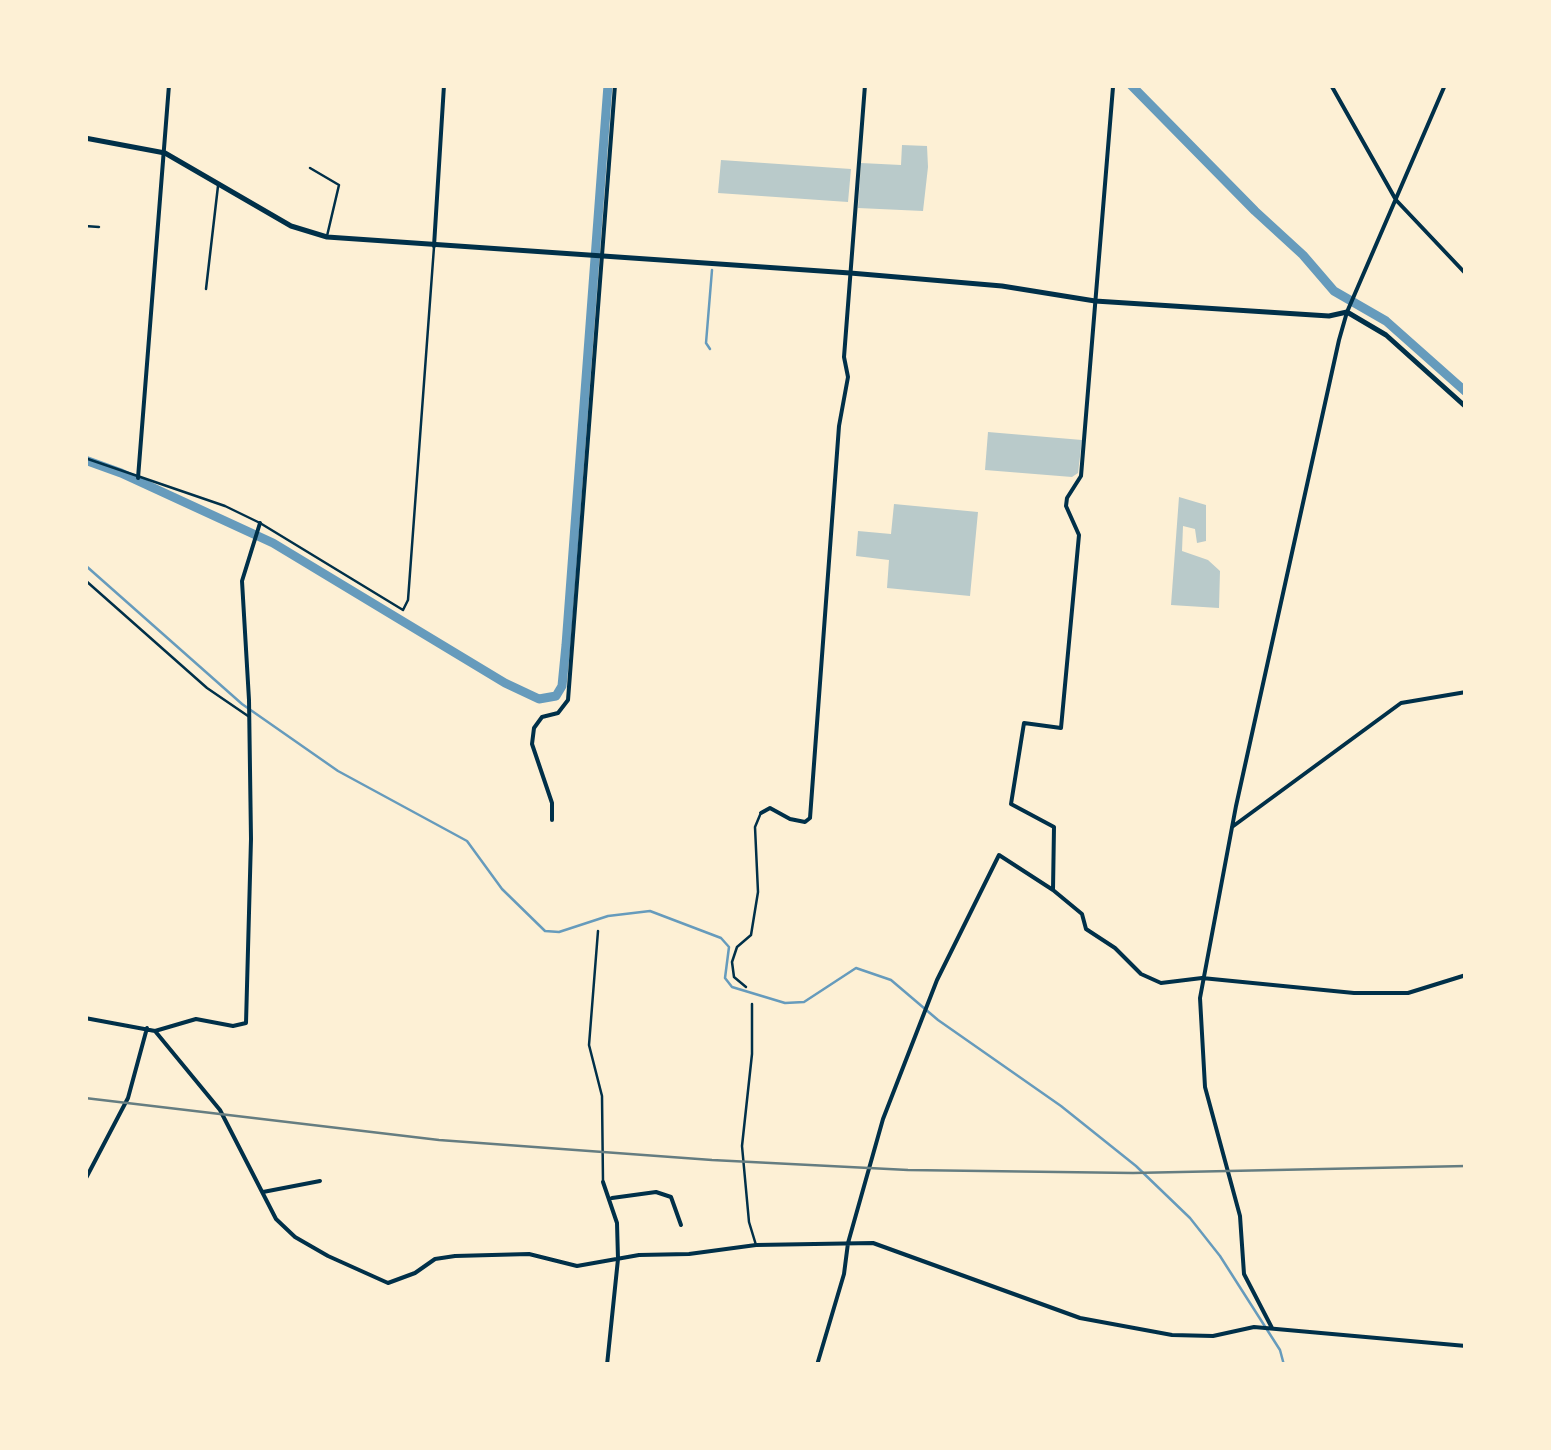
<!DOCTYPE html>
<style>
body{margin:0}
#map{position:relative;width:1551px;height:1450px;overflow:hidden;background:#fdf0d5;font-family:Arial,sans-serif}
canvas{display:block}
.frame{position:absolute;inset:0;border:88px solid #fdf0d5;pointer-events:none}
</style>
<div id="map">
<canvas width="1551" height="1450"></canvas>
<div class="frame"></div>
</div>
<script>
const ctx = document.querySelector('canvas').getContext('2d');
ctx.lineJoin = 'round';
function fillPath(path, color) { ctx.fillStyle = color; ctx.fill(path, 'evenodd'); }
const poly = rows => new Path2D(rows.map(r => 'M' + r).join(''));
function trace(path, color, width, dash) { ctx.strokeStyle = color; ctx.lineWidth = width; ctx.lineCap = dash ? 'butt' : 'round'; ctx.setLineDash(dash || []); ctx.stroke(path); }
fillPath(poly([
 [902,145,927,146,928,167,923,211,858,208,861,163,901,165],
 [721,160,851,169,848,202,718,193],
 [988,432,1082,440,1078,473,1072,477,985,470],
 [1179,497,1206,505,1206,541,1197,543,1195,529,1183,526,1182,551,1208,560,1220,571,1219,608,1171,605],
 [894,504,978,512,970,596,887,588,889,560,856,556,858,531,891,534]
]), '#b9caca');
trace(poly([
 [710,349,706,343,712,270],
 [85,565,242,704,338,771,467,841,502,889,545,931,559,932,608,916,650,911,721,938,729,947,725,978,732,987,785,1003,804,1002,856,968,891,980,938,1020,1061,1106,1136,1166,1190,1218,1220,1256,1280,1350,1284,1365]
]), '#669bbc', 2.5);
trace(poly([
 [1131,85,1255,211,1303,255,1334,291,1386,321,1466,392],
 [85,460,121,473,273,543,505,683,539,699,556,696,562,686,566,645,608,85]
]), '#669bbc', 9);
trace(poly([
 [310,168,339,185,327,236],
 [85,226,99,227],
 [206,289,218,186],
 [85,458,225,506,260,523,403,610,408,600,434,247],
 [85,580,207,688,248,716],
 [598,931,589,1045,602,1096,603,1182],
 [746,987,734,977,732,962,737,947,751,935,758,892,755,827,760,815],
 [752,1004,752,1054,742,1146,749,1222,756,1245]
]), '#003049', 2.5);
trace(poly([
 [1331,85,1396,200,1466,274],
 [1113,87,1081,476,1067,498,1066,506,1079,535,1061,728,1024,723,1011,804,1054,827,1053,890,1082,914,1086,929,1115,948,1141,974,1161,983,1202,978,1354,993,1408,993,1466,975],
 [434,246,444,85],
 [138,478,169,85],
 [761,813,770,808,790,819,805,822,810,818,839,426,848,377,844,357,865,85],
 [552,820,552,803,532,744,534,728,542,717,558,713,568,700,615,85],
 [1232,827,1401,703,1466,692],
 [85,1018,155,1031,220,1110,276,1219,295,1237,328,1256,388,1283,415,1273,435,1259,455,1256,529,1254,577,1266,639,1255,689,1254,756,1245,873,1243,1080,1318,1172,1335,1213,1336,1254,1327,1466,1346],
 [155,1031,196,1019,233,1026,246,1023,251,839,249,700,242,581,260,523],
 [85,1180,128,1098,147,1028],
 [603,1182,617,1223,618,1259,607,1365],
 [263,1192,320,1181],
 [612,1198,656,1192,671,1197,681,1225],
 [1272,1328,1244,1274,1240,1216,1205,1087,1200,998,1236,806,1339,340,1347,312,1445,85],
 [817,1365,844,1274,848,1243,883,1119,937,980,999,855,1053,890]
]), '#003049', 4);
trace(poly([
 [85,138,165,153,291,226,327,237,850,273,1002,286,1095,301,1329,316,1347,312,1386,335,1466,407]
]), '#003049', 5);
trace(poly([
 [85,1098,439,1140,712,1160,908,1170,1133,1173,1466,1166]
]), '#657d81', 2.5);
</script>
